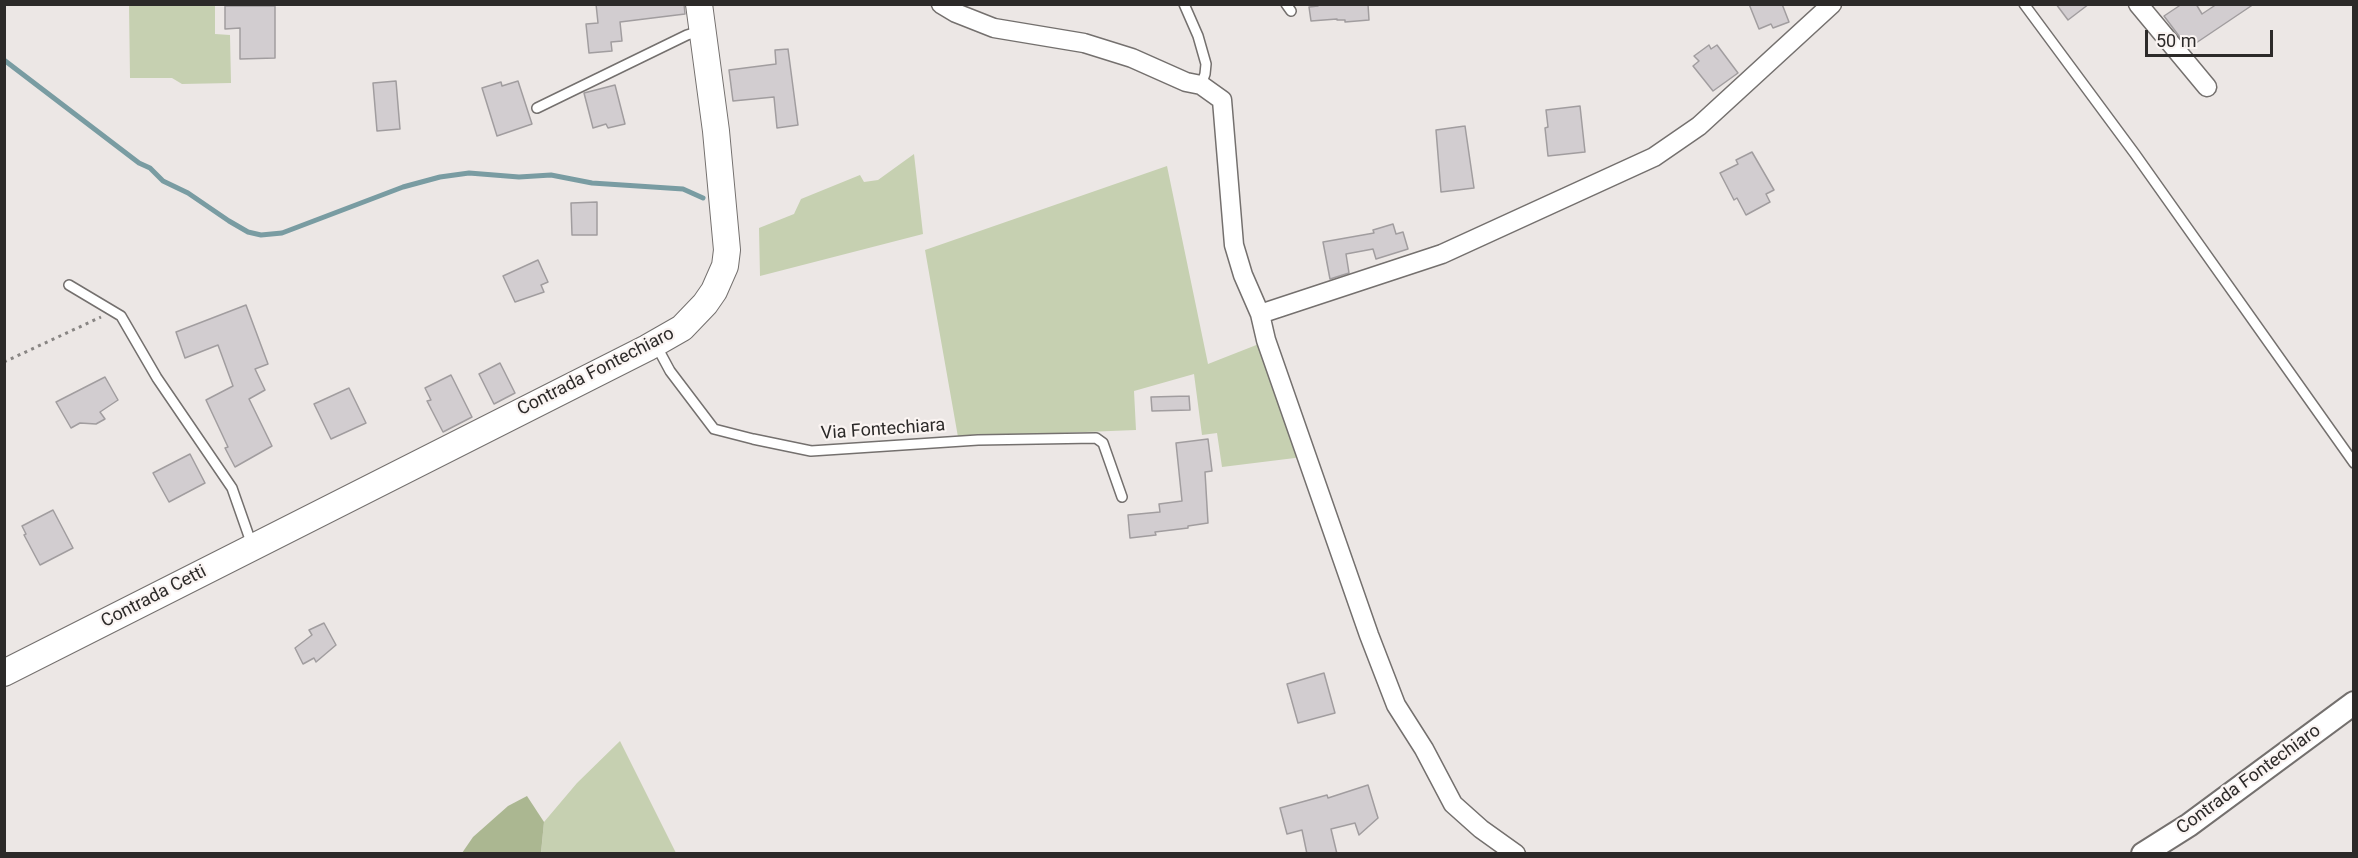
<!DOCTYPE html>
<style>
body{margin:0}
#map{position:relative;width:2358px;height:858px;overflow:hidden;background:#ece7e5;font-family:Roboto,sans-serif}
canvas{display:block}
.frame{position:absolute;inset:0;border:6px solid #2c2a29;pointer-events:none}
.scale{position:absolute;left:2145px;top:30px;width:128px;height:27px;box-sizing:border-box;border:3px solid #2c2a29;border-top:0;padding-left:8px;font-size:18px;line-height:21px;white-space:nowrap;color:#2c2a29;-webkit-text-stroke:4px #faf4f2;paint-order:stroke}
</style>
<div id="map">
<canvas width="2358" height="858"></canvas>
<div class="frame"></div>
<div class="scale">50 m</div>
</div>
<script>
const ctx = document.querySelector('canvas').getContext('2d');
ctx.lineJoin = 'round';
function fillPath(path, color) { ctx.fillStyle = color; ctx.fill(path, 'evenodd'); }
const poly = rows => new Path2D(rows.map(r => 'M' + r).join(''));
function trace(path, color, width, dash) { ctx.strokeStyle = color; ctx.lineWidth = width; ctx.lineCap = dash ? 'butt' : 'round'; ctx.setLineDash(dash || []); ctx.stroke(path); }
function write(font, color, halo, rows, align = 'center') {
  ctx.font = font + ' Roboto,sans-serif'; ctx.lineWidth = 4.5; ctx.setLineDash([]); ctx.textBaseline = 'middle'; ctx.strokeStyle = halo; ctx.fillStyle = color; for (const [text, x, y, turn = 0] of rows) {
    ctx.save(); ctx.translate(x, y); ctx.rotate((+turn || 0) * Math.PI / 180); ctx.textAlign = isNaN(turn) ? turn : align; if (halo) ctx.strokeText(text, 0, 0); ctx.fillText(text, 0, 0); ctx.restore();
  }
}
fillPath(poly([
 [129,5,215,5,215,34,230,35,231,83,182,84,172,78,130,78],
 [914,154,923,234,760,276,759,228,794,214,801,199,860,175,864,182,878,180],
 [1167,166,1208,364,1264,342,1303,457,1222,467,1217,433,1202,435,1194,374,1134,391,1136,430,958,437,925,250],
 [620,741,676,853,541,854,544,822,577,783]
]), '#c6d0b1');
fillPath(poly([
 [527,796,544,822,541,853,462,853,473,837,508,806]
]), '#abb791');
trace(poly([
 [4,60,139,163,150,168,163,181,188,193,229,221,248,232,261,235,282,233,403,187,440,177,469,173,519,177,551,175,592,183,683,189,703,198]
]), '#799ca2', 5);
const building = poly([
 [596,4,684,4,685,14,620,22,622,41,611,42,612,51,589,53,586,24,598,23,596,4],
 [1318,4,1368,4,1369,20,1345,22,1345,20,1337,20,1337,19,1311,21,1309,7,1318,6,1318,4],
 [1749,4,1782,4,1789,22,1773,28,1771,24,1759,29,1749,4],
 [2056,4,2089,4,2068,20,2056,4],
 [2182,4,2196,4,2202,14,2217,4,2254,4,2193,45,2188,36,2182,40,2164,16,2182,4],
 [225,6,275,6,275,58,240,59,240,28,225,29,225,6],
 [1709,45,1711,49,1717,45,1738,73,1713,91,1693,66,1699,61,1694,56,1709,45],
 [788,49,798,125,777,128,774,97,733,101,729,70,776,64,775,50,788,49],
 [396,81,400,129,377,131,373,83,396,81],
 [518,81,532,124,497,136,482,88,501,82,502,86,518,81],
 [615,85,625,124,608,128,606,124,593,128,584,93,615,85],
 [1580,106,1585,152,1548,156,1545,128,1548,127,1546,110,1580,106],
 [1465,126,1474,188,1441,192,1436,130,1465,126],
 [1752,152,1774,190,1766,194,1770,202,1746,215,1737,198,1734,200,1720,173,1738,164,1736,160,1752,152],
 [597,202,597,235,572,235,571,203,597,202],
 [1393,224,1396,234,1403,232,1408,249,1376,259,1373,249,1346,254,1349,273,1330,279,1323,242,1374,233,1373,230,1393,224],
 [538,260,548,282,541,285,544,292,515,302,503,276,538,260],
 [246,305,268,364,255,369,265,390,249,399,272,446,235,467,225,448,228,447,206,400,233,386,218,345,185,358,176,332,246,305],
 [500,363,515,393,494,404,479,374,500,363],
 [451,375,472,417,443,432,427,401,431,400,425,388,451,375],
 [105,377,118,400,100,412,105,419,96,424,80,423,71,428,56,402,105,377],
 [349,388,366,423,331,439,314,404,349,388],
 [1189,396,1190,410,1152,411,1151,397,1189,396],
 [1208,439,1212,471,1205,472,1208,523,1188,526,1188,528,1155,532,1156,535,1130,538,1128,515,1160,512,1159,504,1182,501,1176,443,1208,439],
 [190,454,205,483,169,502,153,473,190,454],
 [53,510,73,548,40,565,24,535,26,534,22,526,53,510],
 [324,623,336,645,316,662,314,658,303,664,295,648,312,635,309,630,324,623],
 [1324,673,1335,713,1298,723,1287,684,1324,673],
 [1368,785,1378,818,1359,835,1355,823,1331,829,1337,854,1307,854,1302,830,1287,834,1280,808,1327,795,1328,798,1368,785]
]);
fillPath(building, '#d2cdd0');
trace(building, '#a19d9f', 1.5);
const service = poly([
 [1184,4,1198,36,1206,64,1205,74,1201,85],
 [1286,4,1291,11],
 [2024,4,2135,154,2354,463],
 [537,108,687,35,700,31],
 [69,285,121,316,157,378,232,488,252,545],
 [656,345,670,371,714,429,753,439,811,451,978,440,1096,438,1103,443,1122,497]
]);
const minor = poly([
 [941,4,956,13,994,28,1084,43,1132,58,1186,82,1201,85,1222,100,1234,245,1243,275,1260,314,1266,340,1369,635,1396,705,1424,749,1453,804,1481,829,1516,854],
 [2138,4,2207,87],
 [1260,314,1442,254,1654,157,1699,126,1832,4]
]);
const tertiary = poly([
 [2143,854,2189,825,2354,703]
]);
const secondary = poly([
 [4,673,647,348,682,328,705,304,714,291,725,266,727,250,716,131,699,4]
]);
trace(service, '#74706e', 12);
trace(minor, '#74706e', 21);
trace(tertiary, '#74706e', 26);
trace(secondary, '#74706e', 28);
trace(poly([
 [4,362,101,317]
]), '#888583', 3, [3, 4.5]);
trace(service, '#fff', 9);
trace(minor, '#fff', 18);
trace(tertiary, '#fff', 22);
trace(secondary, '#fff', 26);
write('18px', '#2c2a29', '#faf4f2', [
 ["Contrada Fontechiaro",596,372,-27],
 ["Via Fontechiara",883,430,-4],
 ["Contrada Cetti",154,597,-27],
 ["Contrada Fontechiaro",2249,780,-36]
]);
</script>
